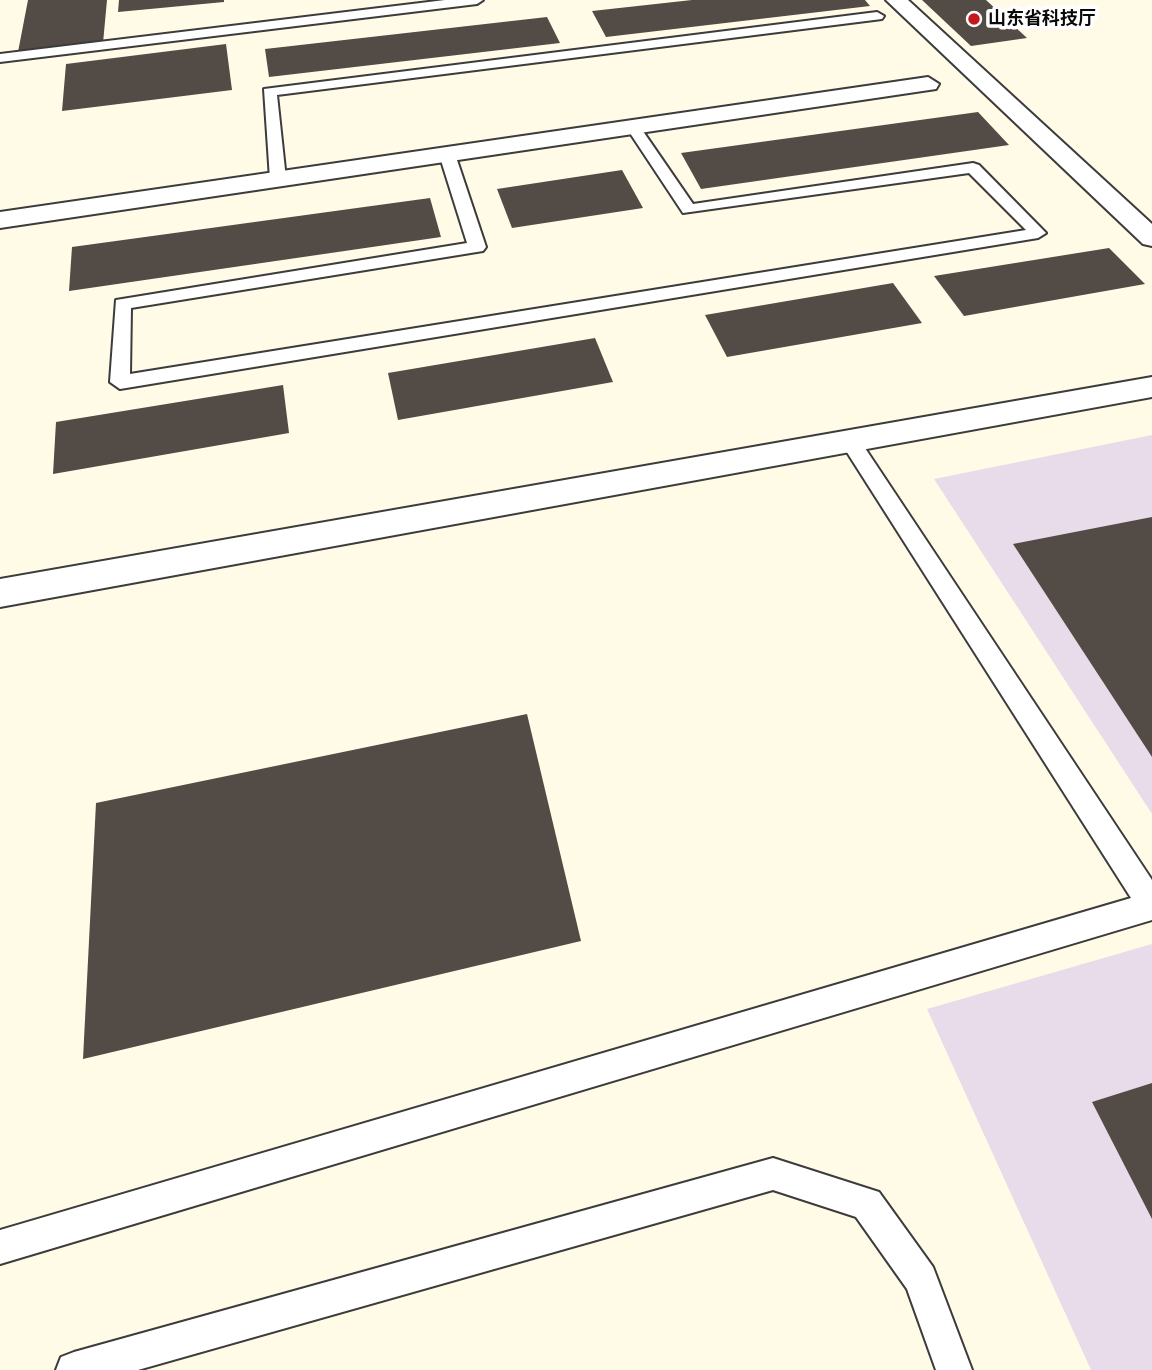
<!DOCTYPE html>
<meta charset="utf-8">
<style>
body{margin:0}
canvas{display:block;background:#fffbe6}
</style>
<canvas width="1152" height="1370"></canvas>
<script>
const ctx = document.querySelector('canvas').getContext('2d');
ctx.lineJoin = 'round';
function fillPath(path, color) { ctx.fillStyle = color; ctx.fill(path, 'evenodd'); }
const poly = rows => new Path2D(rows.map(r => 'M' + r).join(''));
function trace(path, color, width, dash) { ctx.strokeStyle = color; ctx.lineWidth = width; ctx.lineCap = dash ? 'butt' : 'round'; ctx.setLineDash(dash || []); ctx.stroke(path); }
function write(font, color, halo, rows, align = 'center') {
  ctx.font = font + ' "IBM Plex Serif","Noto Sans SC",serif'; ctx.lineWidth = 7; ctx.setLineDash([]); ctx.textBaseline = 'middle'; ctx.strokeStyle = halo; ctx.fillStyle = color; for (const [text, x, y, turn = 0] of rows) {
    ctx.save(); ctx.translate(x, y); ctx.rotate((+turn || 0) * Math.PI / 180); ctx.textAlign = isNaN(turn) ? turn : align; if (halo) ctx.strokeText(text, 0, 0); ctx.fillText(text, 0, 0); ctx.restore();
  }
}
fillPath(poly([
 [1152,435,1152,814,934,479],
 [1152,944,1152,1370,1091,1370,927,1009]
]), '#e9dcea');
fillPath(poly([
 [28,0,107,0,103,43,18,52],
 [119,0,224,0,224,2,118,12],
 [692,0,865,0,870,6,606,37,592,11],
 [922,0,986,0,1027,38,971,46],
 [547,17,560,43,269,77,265,49],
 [226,44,232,90,62,111,66,64],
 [978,112,1009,145,701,189,681,153],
 [622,170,643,208,512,228,497,189],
 [430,198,441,237,69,291,72,247],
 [1109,248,1145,284,964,316,934,276],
 [893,283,922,323,727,357,705,315],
 [595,338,613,382,398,420,388,373],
 [283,385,289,433,53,474,56,422],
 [1152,517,1152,757,1013,544],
 [527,714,581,941,83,1059,96,803],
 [1152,1083,1152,1219,1092,1102]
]), '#534b45');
const service = poly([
 [445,0,483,0,477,4,0,62,0,54,445,0],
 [877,12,884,16,882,19,277,95,286,179,278,184,270,179,264,89,877,12],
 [633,123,638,124,693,204,973,163,979,165,1046,233,1038,238,120,389,110,382,116,300,467,243,439,154,447,149,455,154,486,247,483,251,131,308,130,374,1026,230,969,173,683,213,626,127,633,123],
 [850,434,857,436,1152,880,1152,920,0,1264,0,1230,1131,898,843,446,840,441,850,434],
 [773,1158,879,1192,933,1267,972,1370,936,1370,907,1289,856,1217,773,1190,138,1370,56,1370,61,1357,74,1352,773,1158]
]);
const minor = poly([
 [886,0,908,0,1152,224,1152,246,1143,244,886,0],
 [928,77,939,84,936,89,0,228,0,212,928,77]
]);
const tertiary = poly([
 [1152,377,1152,397,0,607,0,579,1152,377]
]);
trace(service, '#3c3c3c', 4);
trace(minor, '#3c3c3c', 4);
trace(tertiary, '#3c3c3c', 4);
fillPath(service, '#fff');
fillPath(minor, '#fff');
fillPath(tertiary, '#fff');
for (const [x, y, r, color] of [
 [974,19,7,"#c3181c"]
]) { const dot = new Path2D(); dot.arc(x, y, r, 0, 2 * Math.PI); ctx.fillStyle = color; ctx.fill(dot); trace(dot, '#fff', 2.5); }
write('bold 18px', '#090909', '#fff', [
 ["山东省科技厅",988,19]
], 'left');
</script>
